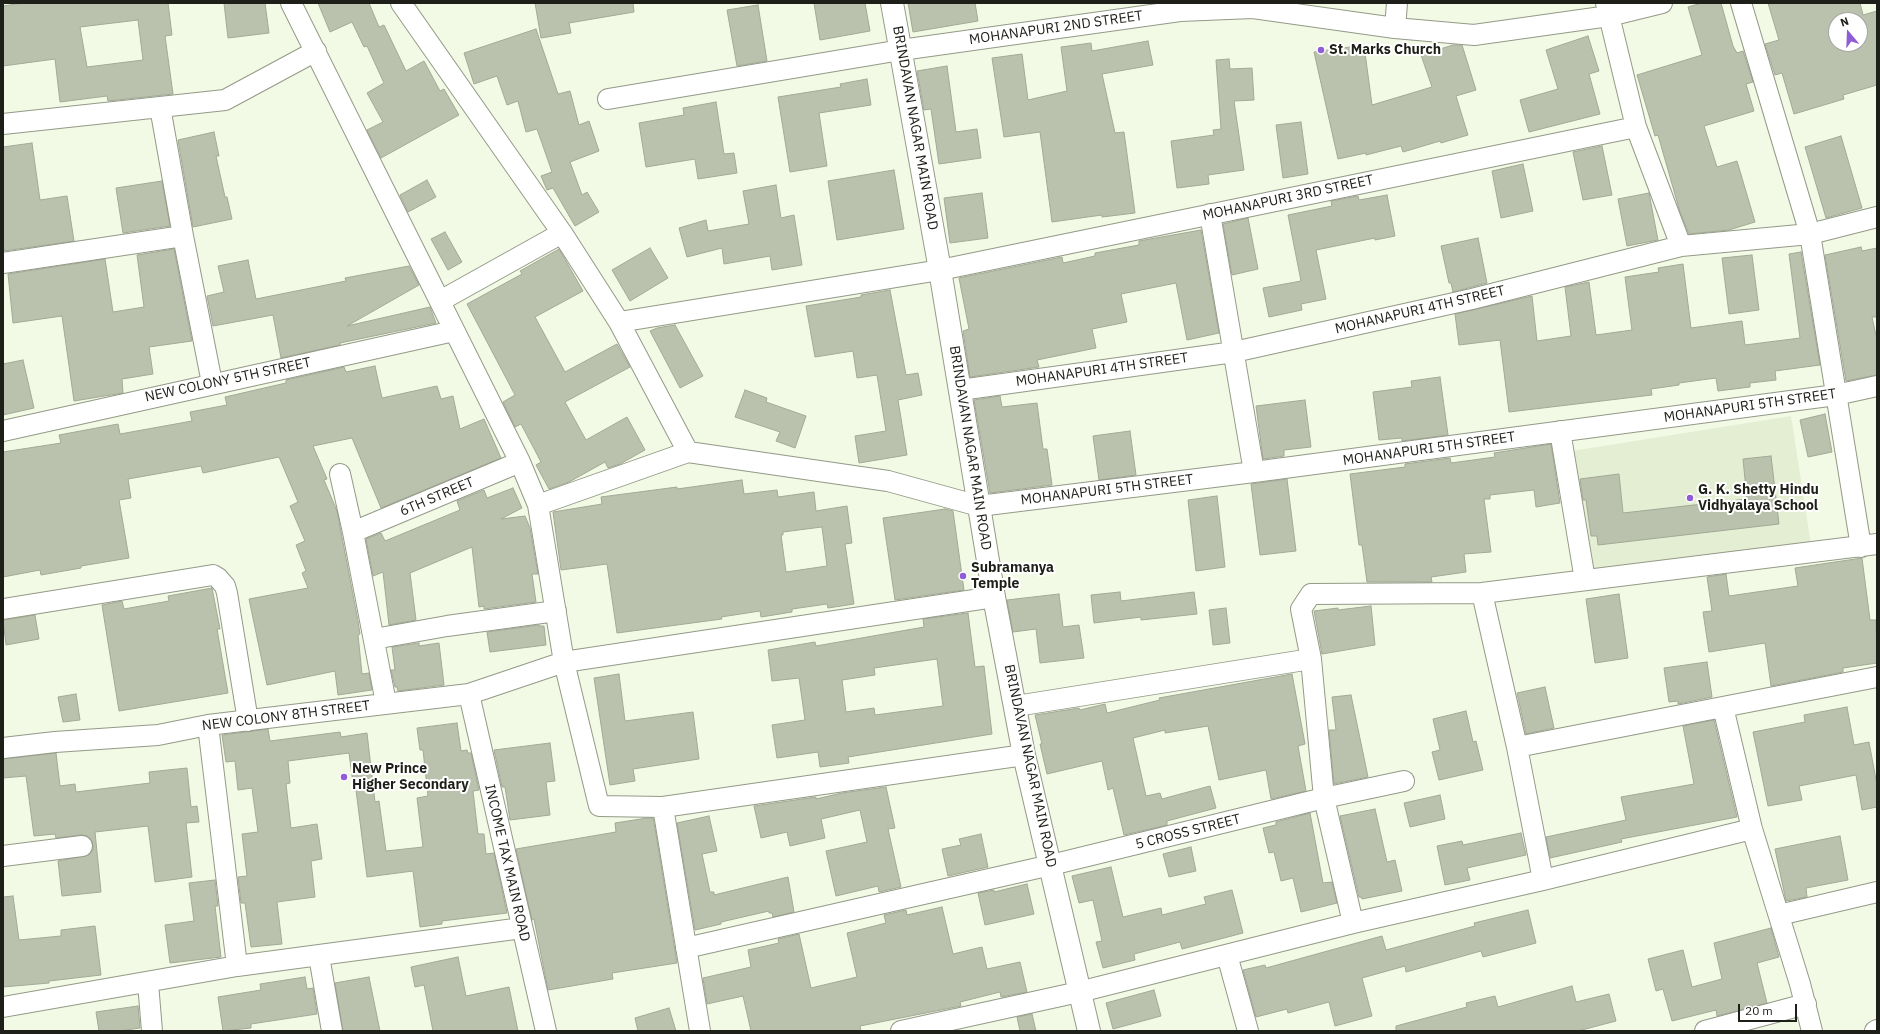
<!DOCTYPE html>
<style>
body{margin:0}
#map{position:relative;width:1880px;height:1034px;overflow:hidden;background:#f2f9e5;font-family:"IBM Plex Sans",sans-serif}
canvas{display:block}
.frame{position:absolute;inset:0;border:4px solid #1d1f18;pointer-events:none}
.north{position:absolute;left:1828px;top:12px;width:40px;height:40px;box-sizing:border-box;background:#fff;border:1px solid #a5a5a3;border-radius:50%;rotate:341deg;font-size:11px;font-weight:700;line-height:16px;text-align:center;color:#1d1f18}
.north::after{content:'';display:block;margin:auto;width:14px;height:18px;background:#905dd6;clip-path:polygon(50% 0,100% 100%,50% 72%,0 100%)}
.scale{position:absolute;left:1738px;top:1004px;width:59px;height:18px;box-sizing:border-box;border:2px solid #1d1f18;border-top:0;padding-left:5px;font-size:12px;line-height:14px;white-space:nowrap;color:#1d1f18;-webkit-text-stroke:3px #fff;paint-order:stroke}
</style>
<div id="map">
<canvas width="1880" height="1034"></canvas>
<div class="frame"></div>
<div class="north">N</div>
<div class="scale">20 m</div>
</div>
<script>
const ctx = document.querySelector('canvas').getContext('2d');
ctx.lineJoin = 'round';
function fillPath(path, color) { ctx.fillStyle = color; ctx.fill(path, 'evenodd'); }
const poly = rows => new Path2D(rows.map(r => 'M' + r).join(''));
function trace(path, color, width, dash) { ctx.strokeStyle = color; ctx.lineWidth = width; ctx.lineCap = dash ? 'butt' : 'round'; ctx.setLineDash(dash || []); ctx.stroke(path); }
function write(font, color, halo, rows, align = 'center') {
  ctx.font = font + ' "IBM Plex Sans",sans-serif'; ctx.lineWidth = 4; ctx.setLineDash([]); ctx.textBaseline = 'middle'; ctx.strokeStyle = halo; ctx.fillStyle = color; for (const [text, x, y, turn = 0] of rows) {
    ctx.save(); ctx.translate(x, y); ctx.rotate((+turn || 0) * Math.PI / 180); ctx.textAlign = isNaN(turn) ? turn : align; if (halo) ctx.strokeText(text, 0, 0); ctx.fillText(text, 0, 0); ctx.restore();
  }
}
fillPath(poly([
 [1791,416,1811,545,1587,578,1572,451]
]), '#e4eed3');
const building = poly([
 [23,3,168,3,172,35,165,36,173,94,108,101,107,96,60,102,55,59,3,66,3,6,23,3],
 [138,20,143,60,87,67,80,27,138,20],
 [224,3,265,3,269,33,228,38,224,3],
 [318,3,369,3,379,27,384,25,406,71,424,61,440,91,444,89,459,115,381,158,367,130,383,122,367,93,384,83,367,46,364,47,352,22,330,32,318,3],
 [535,3,633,3,634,12,569,23,571,33,541,38,535,3],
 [814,3,865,3,870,31,820,40,814,3],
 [908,3,975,3,978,21,913,32,908,3],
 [1702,3,1721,3,1733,46,1737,53,1743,51,1753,82,1746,84,1754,111,1704,126,1717,167,1737,161,1755,222,1729,230,1689,234,1680,212,1658,135,1655,136,1637,75,1702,55,1688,7,1702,3],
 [1768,3,1860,3,1863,15,1877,11,1877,85,1843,95,1844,99,1794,114,1782,73,1775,75,1765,44,1779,40,1768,3],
 [1836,20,1860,20,1860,44,1836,44,1836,20],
 [758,5,767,61,737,66,727,10,758,5],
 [536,29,558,94,570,91,579,125,589,121,599,151,570,162,582,195,587,192,599,212,575,226,553,188,547,190,541,176,552,172,537,129,526,132,518,101,507,105,497,76,474,84,464,53,536,29],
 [1588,36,1599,71,1589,74,1600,114,1529,132,1520,100,1558,89,1546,50,1588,36],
 [1148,41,1153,65,1102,74,1115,133,1124,132,1135,213,1102,217,1102,215,1052,222,1040,132,1004,137,992,58,1022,54,1028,100,1067,91,1061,47,1091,43,1092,51,1148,41],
 [1364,45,1372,105,1432,87,1421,55,1453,45,1462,45,1476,90,1456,96,1468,135,1441,143,1440,141,1403,152,1401,146,1366,155,1366,153,1338,159,1314,52,1364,45],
 [1229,59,1230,69,1252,68,1254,100,1234,101,1244,170,1208,175,1209,184,1177,188,1171,141,1214,135,1213,130,1221,129,1216,60,1229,59],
 [947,66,956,132,977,129,981,158,939,164,931,109,924,110,917,71,947,66],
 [867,79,871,105,819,113,827,166,790,172,778,97,841,87,840,84,867,79],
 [716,102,724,154,734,153,737,173,698,179,695,159,646,167,639,123,684,115,683,108,716,102],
 [1301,122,1308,174,1283,178,1276,125,1301,122],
 [214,132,219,156,216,156,225,197,227,197,232,219,193,227,178,140,214,132],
 [1841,136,1862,208,1826,218,1805,147,1841,136],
 [32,143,40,200,67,196,74,241,4,251,3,240,3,147,32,143],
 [1602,146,1612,195,1583,200,1573,152,1602,146],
 [1523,164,1533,211,1501,218,1492,171,1523,164],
 [894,170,904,229,837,240,828,181,894,170],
 [427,180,436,197,408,212,400,195,427,180],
 [162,181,170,226,123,233,116,188,162,181],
 [776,185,781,218,794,215,802,265,772,270,770,256,724,264,722,248,687,257,679,228,706,220,708,231,749,224,743,191,776,185],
 [982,193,988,238,950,243,944,198,982,193],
 [1649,193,1658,240,1627,246,1618,199,1649,193],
 [1387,195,1395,236,1375,240,1375,238,1316,250,1326,299,1301,304,1302,310,1269,317,1263,288,1301,281,1288,215,1332,206,1331,201,1358,196,1359,200,1387,195],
 [1248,218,1258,269,1232,275,1223,224,1248,218],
 [1201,230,1219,333,1187,340,1176,283,1121,294,1127,322,1092,329,1096,348,1037,360,1039,367,970,377,963,331,969,329,959,278,1062,257,1063,263,1095,256,1095,253,1139,245,1139,241,1201,230],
 [445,232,462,262,448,270,431,239,445,232],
 [1478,238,1487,283,1453,292,1451,283,1449,283,1441,246,1478,238],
 [1861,247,1862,251,1877,248,1877,317,1872,317,1877,340,1877,375,1846,381,1825,255,1861,247],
 [650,248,668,278,630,301,612,270,650,248],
 [174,249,192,341,149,347,153,374,122,379,123,393,74,401,62,316,13,323,8,274,105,259,113,312,144,307,137,255,174,249],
 [559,249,583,291,535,317,565,372,617,344,630,367,565,402,586,440,627,417,645,450,620,464,608,468,605,462,569,482,549,489,536,465,541,462,521,424,515,427,503,402,515,395,467,304,522,274,520,271,559,249],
 [1801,252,1820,365,1775,371,1776,380,1750,383,1750,387,1718,391,1716,378,1679,383,1679,385,1651,389,1652,395,1509,412,1500,340,1459,345,1455,314,1532,296,1537,341,1571,336,1565,287,1589,282,1596,335,1632,330,1625,277,1659,272,1658,268,1683,264,1691,328,1742,321,1745,345,1800,338,1789,254,1801,252],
 [1752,255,1759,310,1729,314,1722,258,1752,255],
 [248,260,256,299,346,281,345,278,409,266,419,285,347,326,430,307,436,323,340,343,340,345,281,358,273,315,213,326,207,296,224,292,218,266,248,260],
 [890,290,906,375,918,373,922,395,898,400,907,455,859,463,855,436,886,431,877,375,857,378,853,351,815,357,806,306,861,297,861,295,890,290],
 [675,325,703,376,680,388,650,331,657,328,675,325],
 [23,360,34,408,3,415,3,364,23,360],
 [375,366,382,398,437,386,441,399,453,396,460,429,484,419,501,458,381,508,352,438,313,446,327,479,324,480,337,511,358,621,360,634,358,635,362,674,369,673,372,690,338,695,335,671,267,685,249,599,308,588,302,573,306,571,296,545,305,541,290,506,298,502,279,457,203,473,201,466,128,479,131,498,119,500,129,558,81,566,81,568,41,575,40,570,3,577,3,452,61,443,59,435,118,424,120,434,192,421,190,412,227,405,225,397,286,383,286,380,344,367,346,372,375,366],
 [1440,377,1448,435,1402,441,1402,438,1379,440,1373,392,1412,387,1411,381,1440,377],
 [745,390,767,398,766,402,806,416,795,448,776,441,780,432,735,417,745,390],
 [1000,396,1002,407,1037,403,1043,449,1047,449,1052,485,990,493,974,400,1000,396],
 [1305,400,1311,447,1284,450,1284,456,1263,459,1256,406,1305,400],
 [1825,414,1832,452,1808,457,1800,420,1825,414],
 [1130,431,1136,475,1099,480,1093,436,1130,431],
 [1551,444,1560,503,1536,507,1534,490,1490,495,1490,499,1484,499,1491,552,1464,554,1466,572,1431,577,1432,582,1367,582,1362,545,1359,545,1350,474,1405,467,1405,464,1450,458,1451,463,1495,457,1494,453,1551,444],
 [1771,456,1779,524,1598,545,1597,536,1591,536,1586,500,1583,500,1580,479,1619,474,1623,513,1747,499,1743,459,1771,456],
 [1287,479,1296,551,1260,555,1251,484,1287,479],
 [742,480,744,494,777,490,778,497,814,492,816,511,847,506,852,543,845,544,854,604,828,608,827,604,792,609,792,612,761,617,760,611,721,617,722,619,617,633,607,564,561,570,553,512,602,504,601,497,677,487,677,489,742,480],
 [822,527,827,566,786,572,781,535,783,535,783,532,822,527],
 [513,488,522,508,501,519,525,516,530,528,538,574,532,574,536,602,484,609,484,606,479,607,472,547,410,573,416,620,389,625,383,572,373,576,366,539,381,533,385,541,460,510,457,501,484,490,487,498,513,488],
 [1217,496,1225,567,1196,571,1188,500,1217,496],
 [945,509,953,511,964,590,895,600,883,518,945,509],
 [1862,558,1870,620,1876,620,1877,663,1843,668,1843,672,1771,686,1765,643,1709,652,1703,612,1712,611,1707,577,1726,574,1729,596,1798,586,1795,568,1862,558],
 [212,588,220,629,217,629,228,693,119,711,102,605,122,601,124,609,169,601,168,596,212,588],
 [1120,592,1121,601,1194,592,1197,614,1141,620,1141,617,1094,623,1091,595,1120,592],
 [1059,594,1063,627,1079,625,1084,658,1040,663,1036,629,1013,632,1007,600,1059,594],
 [1619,594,1628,658,1595,663,1586,599,1619,594],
 [1371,606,1375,645,1322,654,1314,611,1338,608,1338,610,1371,606],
 [1226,608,1230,643,1213,645,1209,610,1226,608],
 [968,613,975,667,984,666,992,734,848,757,849,763,820,767,818,752,777,758,772,725,805,720,799,678,772,681,768,650,815,642,816,646,924,627,923,619,968,613],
 [937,659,943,706,875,715,874,708,846,712,842,680,875,675,874,668,937,659],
 [35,615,39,639,6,645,3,620,35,615],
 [539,625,539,626,544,626,546,645,490,652,487,632,539,625],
 [419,643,419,646,439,643,444,685,398,691,397,687,395,687,391,670,395,670,392,647,419,643],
 [1707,662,1712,697,1678,704,1678,701,1669,702,1664,668,1707,662],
 [619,674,625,721,693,712,699,759,633,769,635,781,610,785,594,678,619,674],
 [1292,674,1305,744,1298,746,1306,791,1271,799,1266,770,1219,780,1208,726,1165,733,1165,730,1133,738,1146,796,1160,793,1162,799,1210,786,1216,808,1167,821,1167,825,1124,835,1113,788,1108,790,1102,761,1047,774,1040,744,1042,744,1035,715,1079,708,1080,710,1105,704,1107,713,1160,700,1159,698,1292,674],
 [1545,687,1554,728,1526,734,1517,693,1545,687],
 [76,694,80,720,63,722,58,697,76,694],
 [1351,695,1368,777,1334,784,1329,730,1336,730,1332,697,1351,695],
 [1847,707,1854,745,1869,742,1877,785,1877,807,1862,810,1856,775,1799,786,1802,800,1768,806,1753,732,1805,722,1804,715,1847,707],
 [1466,711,1473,742,1476,741,1483,770,1439,780,1432,752,1440,750,1433,719,1466,711],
 [1714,720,1737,817,1621,839,1622,842,1550,858,1546,837,1626,820,1621,797,1694,784,1683,726,1714,720],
 [457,723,461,751,467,750,468,753,471,753,479,790,473,791,478,834,484,834,486,854,494,853,507,913,442,921,442,924,420,927,413,871,367,877,356,790,354,791,349,753,288,761,290,783,286,784,291,828,317,824,322,859,311,861,315,897,277,902,282,944,251,947,245,903,241,903,238,877,247,876,242,834,258,832,252,788,238,790,235,761,226,762,222,735,268,729,270,741,340,732,341,737,367,733,375,802,379,801,386,851,423,847,417,798,428,796,423,750,420,750,417,728,457,723],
 [550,743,555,781,546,782,550,815,510,820,505,787,502,787,494,750,550,743],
 [56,753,60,786,75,784,76,792,150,783,149,772,187,768,191,807,197,806,199,822,186,823,192,877,155,882,148,826,95,832,101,892,62,896,58,861,89,855,93,850,93,845,91,839,87,836,81,835,56,838,55,834,34,836,26,776,3,778,3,759,56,753],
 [886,787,895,828,888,829,901,887,879,892,878,886,836,896,826,851,867,842,860,810,821,819,825,838,790,846,787,832,761,838,754,806,816,797,816,799,842,793,886,787],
 [1440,795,1445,819,1410,827,1404,803,1440,795],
 [1375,809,1387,862,1395,860,1402,891,1362,899,1361,897,1359,897,1340,816,1375,809],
 [1310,813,1323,883,1332,882,1337,903,1301,912,1293,878,1281,881,1274,852,1269,853,1263,828,1276,825,1276,822,1310,813],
 [709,816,717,851,702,854,710,892,714,892,714,895,788,877,794,912,773,917,772,913,769,913,769,911,721,922,721,924,695,930,677,823,709,816],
 [647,818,653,818,655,828,677,963,612,973,613,979,548,990,534,919,532,920,516,849,616,832,615,823,647,818],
 [1521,833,1526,855,1467,868,1470,880,1445,885,1437,846,1462,841,1463,845,1521,833],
 [981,834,988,867,948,876,942,849,961,845,959,839,981,834],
 [1840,836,1848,880,1806,888,1807,897,1786,901,1775,849,1840,836],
 [1191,847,1196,871,1169,877,1163,854,1191,847],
 [1111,867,1123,917,1161,908,1162,915,1206,904,1204,897,1232,890,1243,933,1182,949,1180,942,1134,954,1135,960,1103,968,1096,942,1102,941,1093,900,1079,903,1072,876,1111,867],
 [215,880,218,906,215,906,221,957,170,963,165,925,194,921,189,883,215,880],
 [1027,884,1034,914,985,925,978,893,994,890,994,892,1027,884],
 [13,896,19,940,61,936,61,930,95,926,101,975,49,981,49,983,3,987,3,897,13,896],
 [942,907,953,954,982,947,987,969,1020,962,1027,992,1001,997,1000,992,960,1002,961,1006,860,1026,861,1031,751,1031,743,996,707,1004,703,978,751,967,748,950,779,943,778,939,799,934,811,988,857,977,847,933,886,923,884,915,906,910,907,915,942,907],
 [1528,910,1536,943,1483,957,1481,951,1406,972,1405,966,1362,978,1372,1016,1335,1026,1329,1002,1288,1013,1287,1009,1256,1017,1243,970,1265,965,1266,968,1382,936,1386,950,1475,926,1474,923,1528,910],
 [1771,928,1779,957,1757,963,1767,1003,1717,1016,1716,1010,1672,1021,1663,989,1656,991,1648,959,1683,950,1692,987,1722,979,1714,943,1771,928],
 [458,957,466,996,509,987,518,1031,433,1031,424,985,415,987,411,967,458,957],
 [305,977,307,989,313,988,317,1014,251,1024,251,1028,223,1031,218,997,261,990,260,984,305,977],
 [369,977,380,1031,343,1031,335,983,369,977],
 [1572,986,1576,1002,1609,994,1616,1021,1578,1031,1396,1031,1396,1026,1467,1007,1466,1003,1495,996,1498,1007,1572,986],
 [1154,990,1161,1016,1113,1029,1106,1003,1154,990],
 [138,1006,140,1028,119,1031,99,1031,96,1012,138,1006],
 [669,1008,676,1031,638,1031,635,1018,669,1008],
 [1032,1014,1036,1031,1020,1031,1017,1017,1032,1014]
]);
fillPath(building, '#bac2ae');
trace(building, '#a2a996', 1);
const minor = poly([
 [291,3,520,462,538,505,564,662,599,806,663,807,1024,755],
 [401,3,562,233,619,322,688,452,888,481,979,506,1254,472,1836,395,1877,386],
 [1606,3,1636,127,1681,246],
 [1741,3,1810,234,1861,547],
 [1395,28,1397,3],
 [608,99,901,50,1180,11,1253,8,1395,28,1474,35,1609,16,1662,3],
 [160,107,183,236,212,383],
 [3,124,225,100,316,51],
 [1210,214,1254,472],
 [3,263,183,236],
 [440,301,562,233],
 [619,322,940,270,1636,127],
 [960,390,1234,352,1472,299,1681,246,1810,234,1877,217],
 [3,431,454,331],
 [1560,431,1585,580],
 [340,474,353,532],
 [538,505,688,452],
 [1482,593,1517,747,1543,880],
 [3,609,213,575,218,578,225,586,227,593,248,721],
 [374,639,447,626,556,611],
 [469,694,546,1031],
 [386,703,353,532,520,462],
 [1016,706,1311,659],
 [1723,707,1752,829,1800,984,1812,1031],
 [208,725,237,966],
 [1517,747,1877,677],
 [3,748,55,742,158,735,208,725,469,694,564,662,994,597],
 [663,807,700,1031],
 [3,856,82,846],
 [1779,915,1877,892],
 [1353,923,1324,798,1311,659,1301,609,1311,594,1482,593,1877,544],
 [686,948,1051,865,1324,798,1404,781],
 [1227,955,1248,1031],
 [319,956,332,1031],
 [148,983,152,1031],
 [3,1007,237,966,522,928],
 [901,1031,1079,992,1353,923,1543,880,1752,829],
 [1705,1031,1806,1004],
 [1875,1031,1877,1030]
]);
const tertiary = poly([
 [892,3,940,270,994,597,1024,755,1089,1031]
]);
trace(minor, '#939a87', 22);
trace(tertiary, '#939a87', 24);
trace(minor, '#fff', 20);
trace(tertiary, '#fff', 22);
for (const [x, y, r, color] of [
 [1321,50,4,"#905dd6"],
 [1690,498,4,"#905dd6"],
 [963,576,4,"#905dd6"],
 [344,777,4,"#905dd6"]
]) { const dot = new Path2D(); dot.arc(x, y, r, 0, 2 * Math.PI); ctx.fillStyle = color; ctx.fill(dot); trace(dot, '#fff', 1.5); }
write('14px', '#1d1f18', '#fff', [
 ["MOHANAPURI 2ND STREET",1056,28,-8],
 ["BRINDAVAN NAGAR MAIN ROAD",915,128,80],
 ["MOHANAPURI 3RD STREET",1288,198,-12],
 ["MOHANAPURI 4TH STREET",1420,310,-13],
 ["MOHANAPURI 4TH STREET",1102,370,-8],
 ["NEW COLONY 5TH STREET",228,380,-12],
 ["MOHANAPURI 5TH STREET",1750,406,-8],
 ["BRINDAVAN NAGAR MAIN ROAD",970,448,81],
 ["MOHANAPURI 5TH STREET",1429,449,-8],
 ["MOHANAPURI 5TH STREET",1107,490,-7],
 ["6TH STREET",437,497,-23],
 ["NEW COLONY 8TH STREET",286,716,-7],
 ["BRINDAVAN NAGAR MAIN ROAD",1030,766,78],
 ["5 CROSS STREET",1188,832,-14],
 ["INCOME TAX MAIN ROAD",507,863,77]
]);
write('bold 14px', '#1d1f18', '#fff', [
 ["St. Marks Church",1329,50],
 ["G. K. Shetty Hindu",1698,490],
 ["Vidhyalaya School",1698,506],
 ["Subramanya",971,568],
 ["Temple",971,584],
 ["New Prince",352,769],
 ["Higher Secondary",352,785]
], 'left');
</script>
